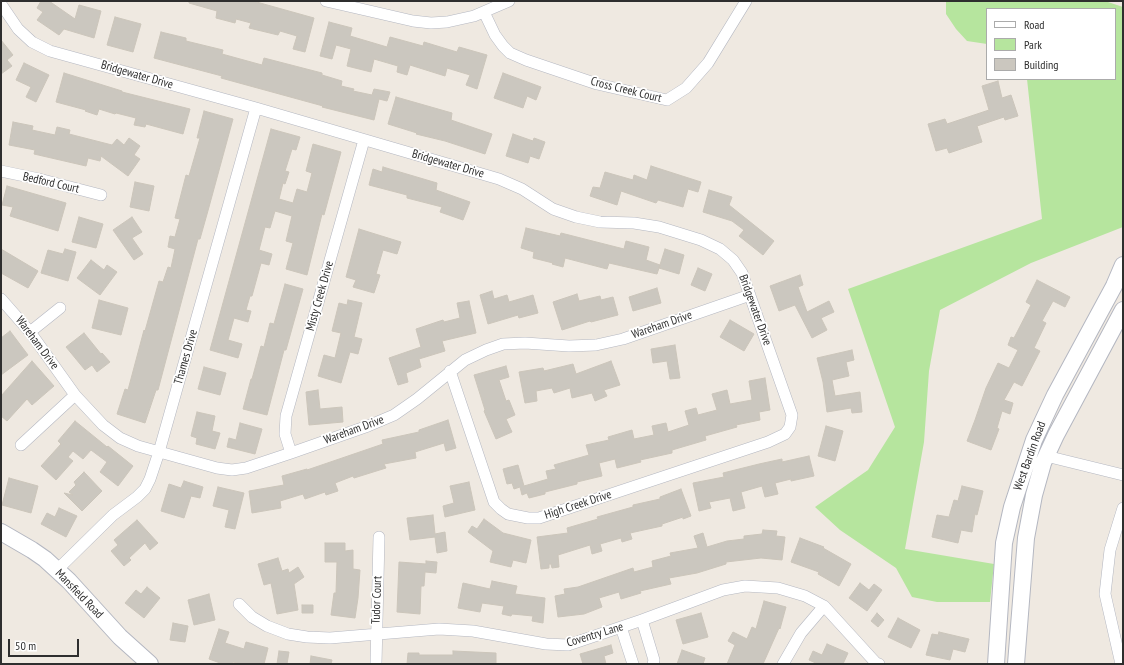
<!DOCTYPE html>
<style>
body{margin:0}
#map{position:relative;width:1124px;height:665px;overflow:hidden;background:#efe9e1;font-family:"PT Sans Narrow",sans-serif}
canvas{display:block}
.frame{position:absolute;inset:0;border:2px solid #2e2e2e;pointer-events:none}
.legend{position:absolute;left:986px;top:8px;width:130px;height:72px;box-sizing:border-box;background:#fff;border:1px solid #ababab;margin:0;padding:5px 7px;list-style:none;font-size:12px;color:#2e2e2e}
.legend li{display:flex;align-items:center;gap:8px;height:20px}
.legend b{width:20px;border:1px solid #ababab}
.scale{position:absolute;left:8px;top:639px;width:71px;height:18px;box-sizing:border-box;border:2px solid #2e2e2e;border-top:0;padding-left:5px;font-size:12px;line-height:14px;white-space:nowrap;color:#2e2e2e;-webkit-text-stroke:3px #fff;paint-order:stroke}
</style>
<div id="map">
<canvas width="1124" height="665"></canvas>
<div class="frame"></div>
<ul class="legend">
<li><b style="height:5px;background:#fff"></b>Road</li>
<li><b style="height:11px;background:#b6e59e"></b>Park</li>
<li><b style="height:11px;background:#cbc7bf"></b>Building</li>
</ul>
<div class="scale">50 m</div>
</div>
<script>
const ctx = document.querySelector('canvas').getContext('2d');
ctx.lineJoin = 'round';
function fillPath(path, color) { ctx.fillStyle = color; ctx.fill(path, 'evenodd'); }
const poly = rows => new Path2D(rows.map(r => 'M' + r).join(''));
function trace(path, color, width, dash) { ctx.strokeStyle = color; ctx.lineWidth = width; ctx.lineCap = dash ? 'butt' : 'round'; ctx.setLineDash(dash || []); ctx.stroke(path); }
function write(font, color, halo, rows, align = 'center') {
  ctx.font = font + ' "PT Sans Narrow",sans-serif'; ctx.lineWidth = 3.5; ctx.setLineDash([]); ctx.textBaseline = 'middle'; ctx.strokeStyle = halo; ctx.fillStyle = color; for (const [text, x, y, turn = 0] of rows) {
    ctx.save(); ctx.translate(x, y); ctx.rotate((+turn || 0) * Math.PI / 180); ctx.textAlign = isNaN(turn) ? turn : align; if (halo) ctx.strokeText(text, 0, 0); ctx.fillText(text, 0, 0); ctx.restore();
  }
}
fillPath(poly([
 [946,1,1105,1,1123,7,1123,227,1031,263,940,310,929,371,924,442,905,549,994,564,990,602,937,602,912,597,896,568,840,530,815,507,868,470,895,427,848,289,1042,219,1027,79,1115,79,1115,9,987,9,987,44,967,41,956,29,946,14]
]), '#b6e59e');
const building = poly([
 [41,1,49,1,75,19,79,5,101,11,94,38,64,29,59,35,37,20,43,12,37,8,41,1],
 [189,1,253,1,314,18,305,52,293,49,297,36,280,31,278,35,249,28,251,23,236,19,235,23,216,18,217,11,189,3,189,1],
 [115,17,141,24,133,52,107,45,115,17],
 [329,22,352,28,350,36,387,47,390,37,423,46,424,42,457,52,459,47,487,55,477,89,466,85,470,75,447,68,445,76,410,65,407,75,397,72,398,66,374,59,371,72,347,66,351,49,336,45,332,59,320,56,329,22],
 [161,32,186,38,186,41,223,50,222,54,262,65,264,58,322,73,322,75,342,81,341,86,354,89,353,91,372,95,374,89,390,92,387,101,379,99,374,120,322,107,323,106,221,78,222,76,154,58,161,32],
 [1,40,13,55,7,60,12,66,1,74,1,40],
 [24,63,49,75,36,102,26,97,31,87,16,80,24,63],
 [64,73,122,91,122,92,190,109,183,134,146,124,145,127,134,125,136,118,116,113,115,114,99,109,97,115,85,111,86,110,56,102,64,73],
 [503,73,541,87,536,100,527,96,523,108,494,98,503,73],
 [998,81,1002,98,1011,95,1018,116,1005,120,1004,117,977,126,982,142,949,153,947,148,936,151,928,124,945,119,947,124,989,110,982,86,998,81],
 [396,97,452,113,451,120,492,134,485,154,445,141,416,134,417,133,388,124,396,97],
 [204,111,233,119,209,207,200,239,198,239,158,390,156,390,145,423,117,414,125,389,128,390,144,330,145,331,159,281,163,282,168,267,171,268,175,249,168,247,170,236,175,237,180,219,175,218,186,175,189,176,200,138,197,138,204,111],
 [13,122,33,126,32,130,55,135,57,127,70,130,69,134,112,145,117,139,124,145,129,138,140,146,134,155,140,159,128,176,101,156,100,161,88,158,86,166,34,154,35,150,9,145,13,122],
 [271,129,300,137,296,150,292,149,285,171,289,172,285,184,283,183,279,199,293,203,297,189,307,192,312,173,306,171,313,144,341,152,324,215,322,214,307,275,286,269,293,243,286,241,292,216,275,211,270,228,265,227,259,250,272,254,269,265,261,263,252,296,250,296,246,310,251,311,248,322,234,318,228,340,242,344,238,358,210,350,271,129],
 [513,134,533,141,534,138,545,142,539,159,530,156,528,163,506,156,513,134],
 [651,166,701,182,698,192,688,189,683,207,658,200,656,203,621,191,617,205,590,196,593,187,600,188,605,172,633,180,634,175,647,180,651,166],
 [383,167,437,183,436,190,470,202,463,220,440,212,442,207,407,198,407,195,369,185,373,169,382,172,383,167],
 [135,182,154,186,149,211,130,207,135,182],
 [7,186,66,203,58,231,10,216,13,207,2,205,7,186],
 [709,190,732,197,729,205,774,241,763,255,739,236,744,230,732,221,703,212,709,190],
 [79,217,103,224,96,248,72,242,79,217],
 [132,217,142,232,132,238,143,254,134,260,113,230,132,217],
 [526,228,560,236,561,233,624,249,626,241,649,247,646,260,660,265,657,274,609,263,607,269,565,258,563,267,552,264,553,263,533,258,534,252,521,248,526,228],
 [359,229,401,242,397,254,383,250,376,274,380,275,374,293,353,287,356,280,346,277,359,229],
 [1,249,38,271,28,288,1,273,1,249],
 [65,249,76,252,68,281,41,273,48,250,63,254,65,249],
 [665,249,684,255,679,274,659,268,665,249],
 [91,260,104,270,107,265,117,272,100,295,77,278,91,260],
 [698,268,712,274,705,291,691,285,698,268],
 [800,275,803,285,798,287,807,312,829,301,834,312,821,318,827,330,812,338,795,305,779,311,770,286,800,275],
 [1037,280,1070,297,1065,307,1053,301,1042,321,1046,323,1034,348,1040,351,1022,386,1014,382,1004,400,1013,403,1010,414,1002,411,997,428,999,429,991,450,967,441,975,420,986,388,998,363,1009,368,1018,350,1008,345,1011,337,1014,338,1031,305,1026,302,1037,280],
 [285,284,303,289,286,350,284,350,267,415,243,409,251,379,252,379,261,346,264,347,270,323,274,324,285,284],
 [657,288,661,303,633,311,629,297,657,288],
 [492,291,494,299,507,295,509,302,533,295,538,313,519,318,518,315,488,324,480,295,492,291],
 [577,294,579,301,600,296,601,300,613,297,618,315,591,322,590,321,562,330,553,302,577,294],
 [99,300,128,308,121,335,92,328,99,300],
 [348,300,362,303,354,337,362,339,358,354,350,352,341,383,318,376,324,355,335,358,341,333,332,331,339,303,347,305,348,300],
 [469,301,476,333,442,341,445,351,419,359,421,367,406,373,408,382,398,385,389,358,421,347,416,329,443,320,444,322,460,318,457,303,469,301],
 [730,320,754,334,744,351,720,337,730,320],
 [10,331,28,355,1,375,1,338,10,331],
 [84,333,101,354,102,353,110,362,97,372,92,365,85,370,66,347,84,333],
 [675,345,680,378,670,379,667,361,653,363,651,349,675,345],
 [852,350,854,360,846,362,849,376,832,380,835,396,860,392,862,412,852,413,851,408,827,412,823,382,817,358,852,350],
 [32,361,54,386,32,405,27,399,7,421,1,416,1,396,32,361],
 [611,361,620,385,604,390,607,396,595,401,592,393,572,398,570,388,554,393,552,388,536,391,537,401,525,403,519,372,543,368,544,371,573,364,576,374,611,361],
 [506,366,509,377,499,380,506,401,509,400,515,415,506,419,512,432,496,439,484,411,485,410,474,375,506,366],
 [204,367,226,373,220,395,198,389,204,367],
 [765,378,770,410,759,412,760,420,736,425,737,427,705,436,706,440,672,450,672,453,640,460,641,462,617,468,615,459,599,463,602,476,577,482,577,484,545,492,545,494,529,498,527,493,522,495,520,487,514,489,512,483,507,484,503,469,518,465,524,486,548,479,546,471,556,469,554,465,589,455,586,445,609,440,608,437,632,430,634,439,654,435,652,426,666,423,668,432,689,425,685,411,696,408,698,415,717,410,712,394,727,390,730,404,752,400,749,381,765,378],
 [318,390,320,409,342,407,343,422,309,425,306,392,318,390],
 [197,412,215,416,212,431,220,433,215,449,196,444,197,438,191,436,197,412],
 [448,420,456,448,446,451,444,443,415,452,416,458,384,464,386,468,354,478,353,476,335,483,338,491,326,495,325,492,305,499,303,494,280,501,281,508,252,513,249,491,284,485,282,476,307,469,307,470,383,444,382,440,419,432,419,430,448,420],
 [75,421,107,447,108,446,133,466,118,486,100,472,107,462,91,450,83,459,73,451,68,457,73,461,56,480,41,466,61,444,58,441,75,421],
 [240,423,262,429,255,454,227,447,229,438,236,440,240,423],
 [826,426,843,431,835,461,818,456,826,426],
 [809,456,814,476,791,481,791,479,775,483,778,494,765,497,762,486,741,492,745,508,733,511,730,498,709,502,711,508,699,511,693,483,724,477,723,473,759,464,782,459,782,462,809,456],
 [84,472,102,491,82,511,64,493,73,495,69,492,76,485,74,482,84,472],
 [9,478,38,486,31,513,2,505,9,478],
 [184,481,203,487,200,498,191,496,184,518,161,511,169,484,181,488,184,481],
 [469,482,475,510,445,517,443,506,454,503,450,486,469,482],
 [962,486,983,491,977,515,975,514,972,532,961,530,958,543,932,537,937,515,949,517,954,500,958,501,962,486],
 [218,487,244,493,235,529,225,527,229,510,213,506,218,487],
 [681,489,691,516,683,519,683,517,662,524,662,526,630,533,632,539,622,542,621,538,600,544,602,551,592,554,590,545,558,555,559,567,552,568,551,564,549,564,549,568,541,569,537,537,568,533,567,528,598,519,597,517,633,507,633,505,660,499,660,497,681,489],
 [59,508,77,516,66,537,41,524,47,513,55,517,59,508],
 [433,515,435,534,445,532,447,551,437,553,435,537,410,540,407,518,433,515],
 [484,519,503,533,531,540,526,563,513,560,511,567,490,562,493,551,468,532,472,526,477,529,484,519],
 [137,520,158,543,150,550,145,543,129,558,131,560,124,566,111,551,118,545,114,540,137,520],
 [763,530,777,531,776,536,785,537,782,560,761,558,726,562,726,564,697,573,669,578,671,584,640,591,641,593,621,599,619,592,599,598,602,607,584,614,558,617,555,596,565,594,564,589,578,587,633,568,634,572,653,567,652,561,671,556,670,553,698,548,694,536,703,533,707,547,727,541,744,539,744,536,762,534,763,530],
 [800,538,824,547,823,548,851,564,839,586,818,574,819,572,791,562,800,538],
 [325,543,345,543,345,551,353,550,353,569,360,570,358,598,355,618,331,615,334,593,336,593,337,562,325,562,325,543],
 [278,558,282,571,288,569,289,573,298,567,304,577,294,584,298,610,277,614,271,583,264,585,258,564,278,558],
 [426,561,437,562,436,573,425,572,424,586,421,586,420,614,397,612,399,562,426,564,426,561],
 [492,581,517,586,515,594,545,598,543,623,532,621,533,616,512,614,511,616,502,614,504,606,482,603,480,612,458,608,463,583,490,589,492,581],
 [860,583,869,590,874,584,882,590,867,611,849,598,860,583],
 [147,587,160,598,144,618,125,603,136,590,141,594,147,587],
 [209,594,215,620,194,625,188,600,209,594],
 [764,601,786,607,780,629,779,628,763,664,727,664,735,645,728,641,733,632,747,639,752,627,756,629,764,601],
 [302,605,313,605,313,613,302,613,302,605],
 [701,613,708,637,683,644,676,620,701,613],
 [877,613,884,620,878,627,871,621,877,613],
 [898,618,920,630,911,648,888,637,898,618],
 [173,623,188,626,185,642,170,640,173,623],
 [219,629,229,632,225,643,244,649,246,642,268,648,264,664,241,664,233,662,232,664,223,664,209,659,219,629],
 [939,632,969,639,965,652,953,649,950,660,926,655,932,634,938,635,939,632],
 [827,644,848,653,843,664,818,664,809,660,813,651,822,655,827,644],
 [611,645,613,653,604,656,606,664,583,664,580,654,611,645],
 [682,650,705,658,703,664,677,664,682,650],
 [279,651,289,652,287,664,277,664,279,651],
 [453,651,496,653,496,664,407,664,408,653,419,653,419,655,453,655,453,651],
 [311,656,332,660,331,664,310,664,311,656]
]);
fillPath(building, '#cbc7bf');
trace(building, '#cbc5ba', 1);
const street = poly([
 [326,1,413,21,431,23,447,22,474,16,509,1],
 [1,4,18,29,32,42,50,51,256,108,499,179,522,189,553,209,576,217,600,222,634,223,659,227,701,240,720,249,733,260,742,273,792,415,790,427,785,434,768,442,539,518,528,518,508,514,501,509,494,502,450,371],
 [484,12,495,35,503,46,510,53,526,60,597,84,667,100,686,88,708,63,746,1],
 [1,171,39,179,101,195],
 [1,299,30,332,75,395,103,425,120,438,138,446,217,468,232,470,246,468,291,453,368,426,394,415,417,399,465,360,486,350,503,344,525,343,569,346,596,345,623,339,750,295],
 [30,332,60,308],
 [21,445,75,395],
 [291,453,285,434,286,416,364,140],
 [1046,456,1123,475],
 [57,570,113,515,137,497,145,489,150,479,159,452,256,108],
 [239,604,252,617,267,626,288,634,307,637,330,638,439,629,473,631,546,644,568,645,642,620,723,590,745,586,778,588,805,596,824,606,876,663,879,664],
 [642,620,654,660,653,664],
 [621,627,633,664],
 [376,664,379,537],
 [783,664,801,633,824,606],
 [1121,664,1105,594,1110,550,1123,508]
]);
const secondary = poly([
 [1,532,32,550,45,559,69,581,120,637,150,664],
 [996,664,1004,543,1012,507,1034,440,1055,395,1114,286,1123,265],
 [1016,664,1026,538,1034,495,1043,463,1056,435,1123,310]
]);
trace(street, '#b4b7c1', 12);
trace(secondary, '#b4b7c1', 18);
trace(street, '#fff', 11);
trace(secondary, '#fff', 16);
write('12px', '#2e2e2e', '#fff', [
 ["Bridgewater Drive",137,75,16],
 ["Cross Creek Court",626,90,14],
 ["Bridgewater Drive",448,164,16],
 ["Bedford Court",51,183,13],
 ["Misty Creek Drive",320,296,-74],
 ["Bridgewater Drive",755,310,70],
 ["Wareham Drive",662,325,-19],
 ["Wareham Drive",37,343,53],
 ["Thames Drive",186,357,-74],
 ["Wareham Drive",354,430,-20],
 ["West Bardin Road",1030,456,-70],
 ["High Creek Drive",578,505,-18],
 ["Mansfield Road",79,594,46],
 ["Tudor Court",377,600,-88],
 ["Coventry Lane",595,635,-17]
]);
</script>
